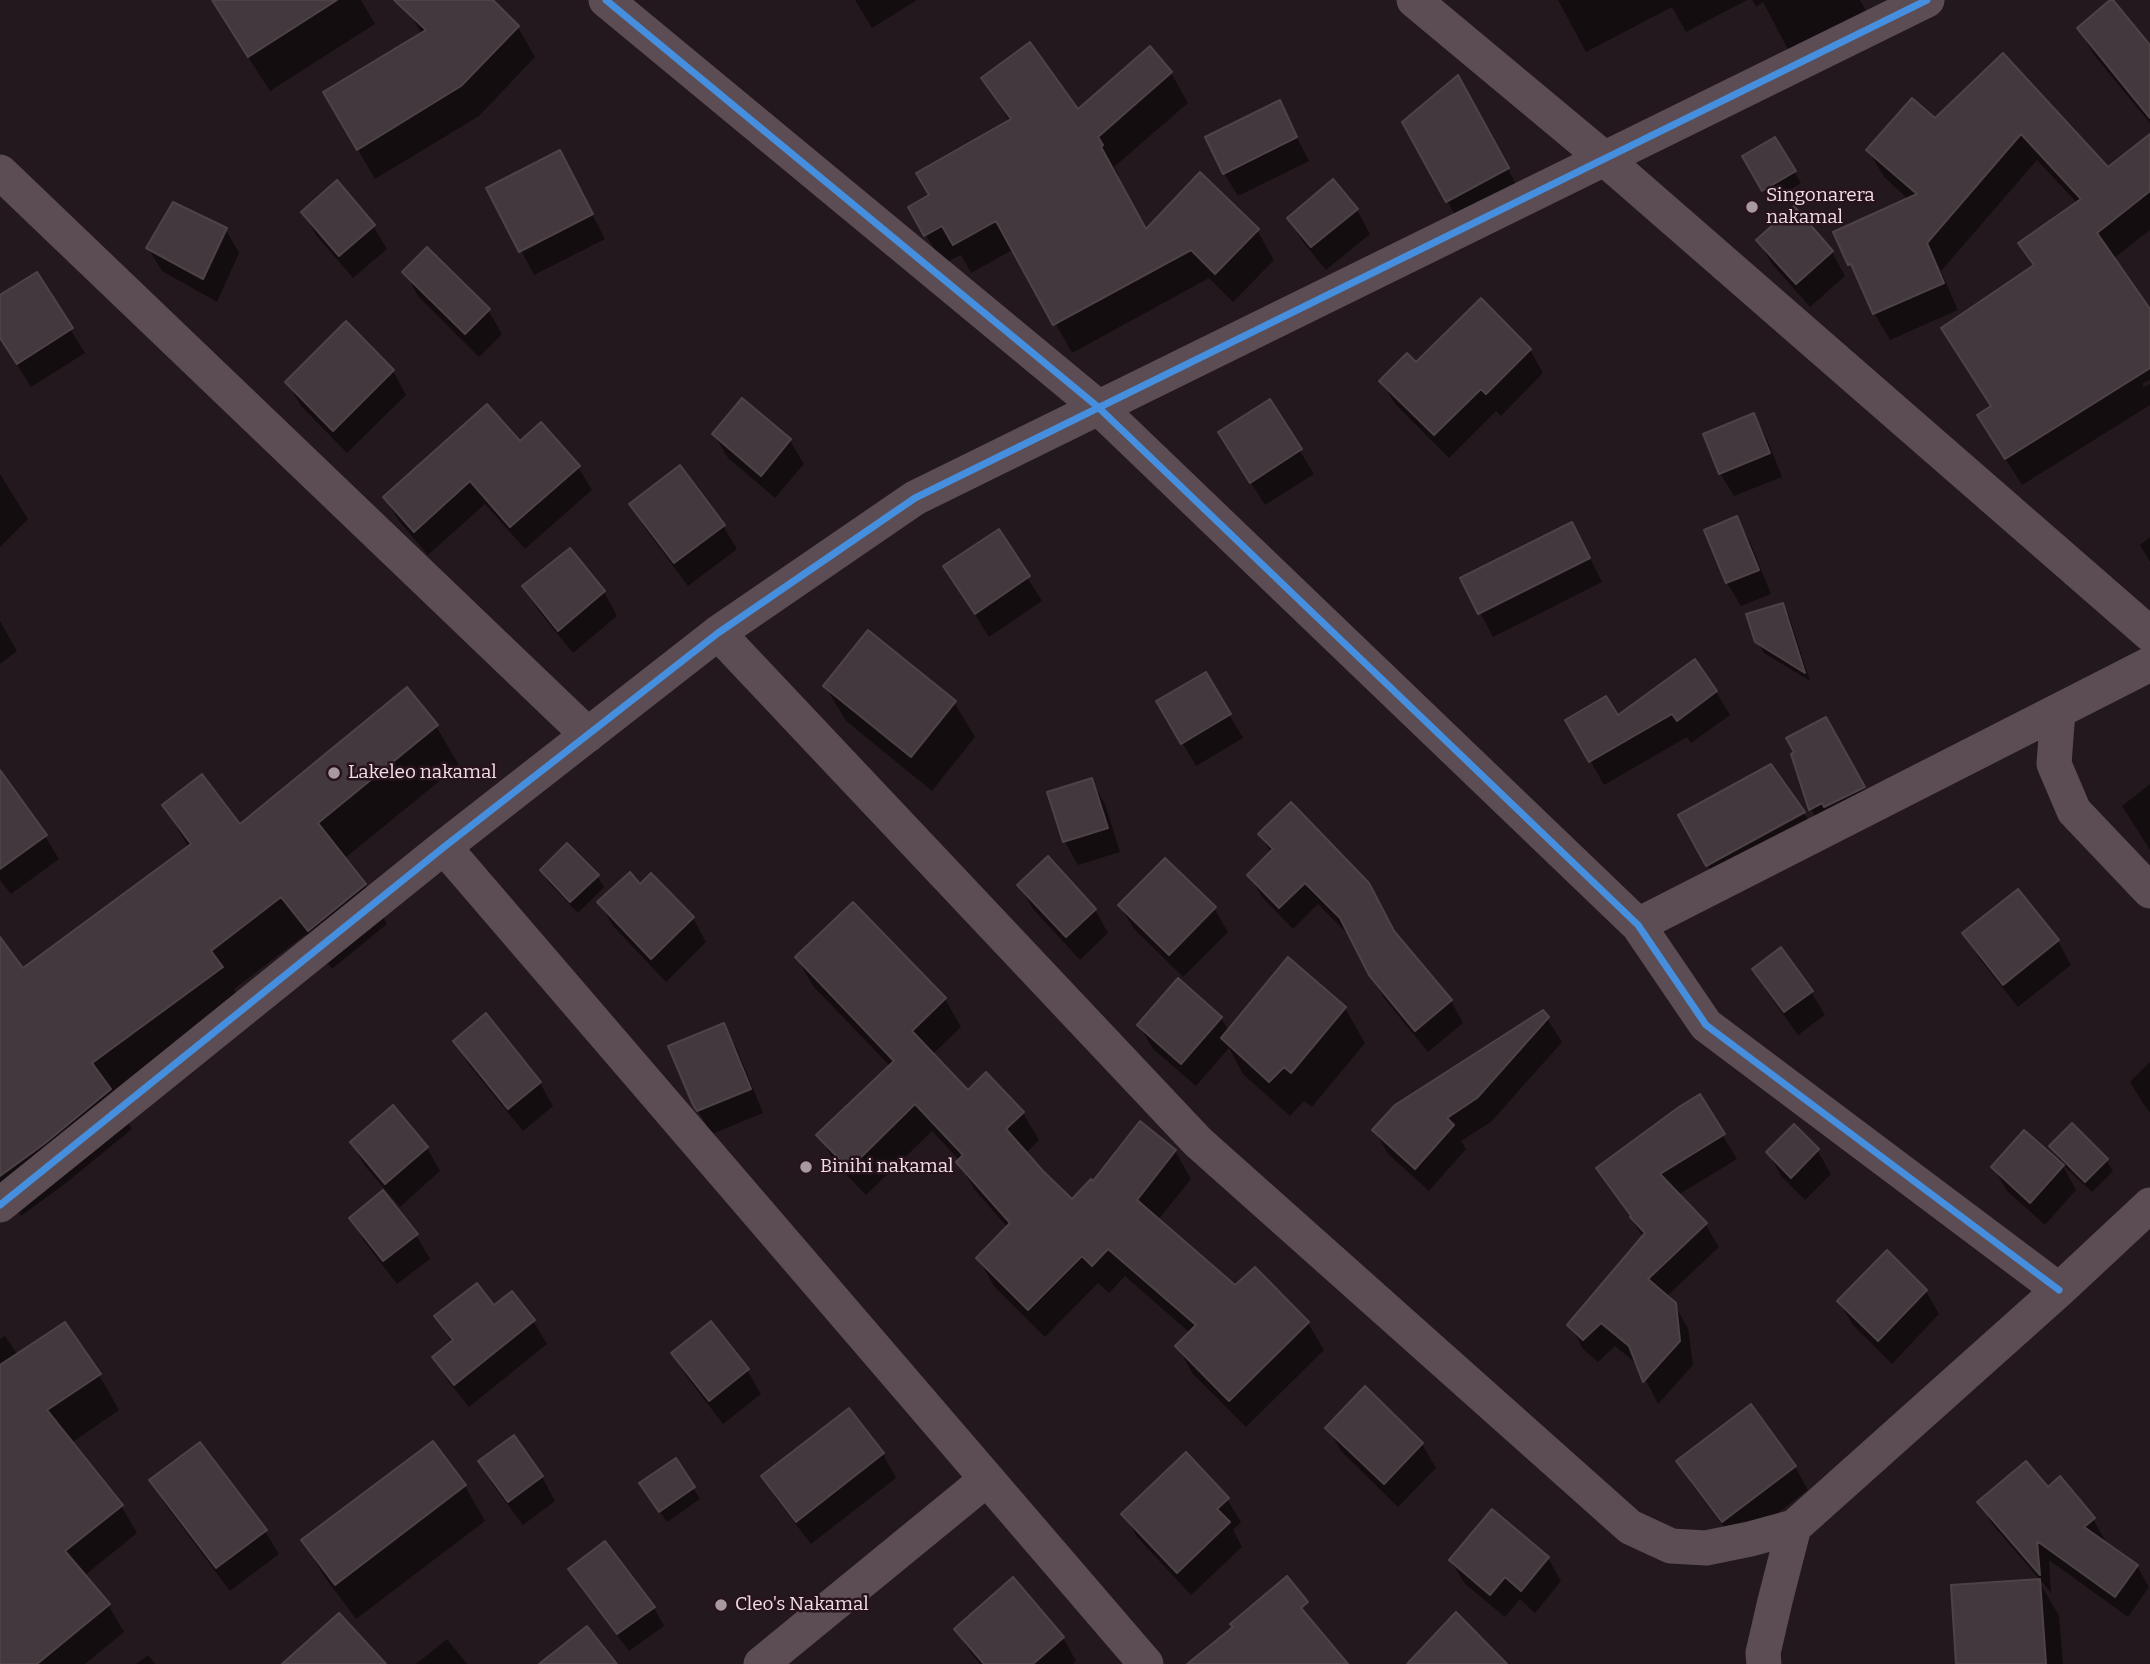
<!DOCTYPE html>
<style>
body{margin:0}
canvas{display:block;background:#23181d}
</style>
<canvas width="2150" height="1664"></canvas>
<script>
const ctx = document.querySelector('canvas').getContext('2d');
ctx.lineJoin = 'round';
function fillPath(path, color) { ctx.fillStyle = color; ctx.fill(path, 'evenodd'); }
const poly = rows => new Path2D(rows.map(r => 'M' + r).join(''));
function trace(path, color, width, dash) { ctx.strokeStyle = color; ctx.lineWidth = width; ctx.lineCap = dash ? 'butt' : 'round'; ctx.setLineDash(dash || []); ctx.stroke(path); }
function write(font, color, halo, rows, align = 'center') {
  ctx.font = font + ' Bitter,serif'; ctx.lineWidth = 5; ctx.setLineDash([]); ctx.textBaseline = 'middle'; ctx.strokeStyle = halo; ctx.fillStyle = color; for (const [text, x, y, turn = 0] of rows) {
    ctx.save(); ctx.translate(x, y); ctx.rotate((+turn || 0) * Math.PI / 180); ctx.textAlign = isNaN(turn) ? turn : align; if (halo) ctx.strokeText(text, 0, 0); ctx.fillText(text, 0, 0); ctx.restore();
  }
}
fillPath(poly([
 [232,0,361,0,375,24,270,91,239,43],
 [422,0,490,0,518,27,535,57,479,116,375,179,325,93,422,35,410,13],
 [855,0,917,0,872,28],
 [1558,0,1747,0,1686,32,1672,7,1586,52],
 [1752,0,1860,0,1871,20,1795,63,1763,2,1756,7],
 [2079,28,2150,48,2150,123,2094,55],
 [1150,49,1171,73,1188,103,1114,167,1119,175,1116,177,1146,231,1257,230,1274,260,1233,302,1209,278,1072,353,1014,249,971,273,961,255,943,264,910,208,931,196,1010,122,983,78,1078,112],
 [2003,56,2108,170,2150,136,2150,230,2113,259,2150,312,2150,380,2143,383,2143,387,2150,384,2150,405,2022,485,1995,442,2034,267,2021,243,2078,204,2037,160,1941,271,1958,310,1890,340,1874,313,1835,233,1909,200,1884,177,1868,150,1935,120],
 [1279,103,1309,161,1238,196,1224,173],
 [1477,112,1527,204,1467,237,1404,122],
 [1774,139,1801,183,1770,202,1744,157],
 [572,175,605,239,534,275,488,188],
 [1794,208,1832,252,1845,276,1810,307,1772,264,1758,240],
 [1357,210,1370,234,1326,270,1303,242,1289,218],
 [303,212,373,226,387,249,353,278,316,235],
 [226,230,239,253,217,302,162,271,148,248],
 [405,272,488,310,502,334,479,357,418,296],
 [36,274,85,353,31,387,0,337,0,297],
 [346,323,393,371,406,395,347,453,301,406,287,382],
 [1530,350,1543,373,1501,416,1496,411,1449,458,1395,404,1381,381],
 [743,400,790,441,804,464,775,498,728,458,714,435],
 [1269,401,1314,474,1265,505,1234,456],
 [1753,416,1767,439,1782,477,1734,496,1720,473],
 [520,444,578,467,592,490,525,549,485,504,428,555,399,521,385,498],
 [0,474,28,519,0,547],
 [631,504,723,526,737,549,688,586,645,528],
 [1737,518,1750,542,1771,594,1741,606,1727,583,1706,531],
 [999,532,1042,601,989,637,945,567],
 [2150,537,2150,562,2140,545],
 [1585,548,1602,582,1493,637,1462,578],
 [570,551,604,592,617,616,573,653,538,610,524,586],
 [1782,605,1789,616,1810,681,1764,653,1757,641],
 [0,621,17,651,0,664],
 [1205,674,1243,738,1196,766,1158,702],
 [825,686,954,702,975,737,932,791,846,721],
 [1716,692,1730,715,1691,743,1687,737,1604,785,1568,721,1617,717],
 [436,726,459,765,344,859,365,885,387,924,332,969,305,935,234,989,244,1007,116,1101,132,1129,66,1183,21,1216,0,1188,0,976,22,970,189,848,164,806,240,827],
 [1839,742,1877,811,1824,833,1811,809,1793,754],
 [1770,767,1804,813,1817,836,1721,889,1681,816],
 [1091,781,1105,804,1120,852,1078,865,1065,842,1049,793],
 [2150,784,2150,850,2122,806],
 [0,796,45,836,59,859,11,894,0,880],
 [1260,834,1396,936,1451,1001,1463,1023,1428,1052,1384,998,1351,937,1318,904,1293,929,1262,897,1249,875,1271,853],
 [542,871,597,876,604,887,578,913,548,882],
 [1019,885,1095,910,1108,933,1080,960,1033,909],
 [640,887,693,918,706,942,666,982,613,926,599,902],
 [2017,891,2058,941,2071,965,2018,1007,1978,957,1965,934],
 [1120,906,1214,908,1228,932,1183,977,1134,929],
 [797,958,945,999,961,1027,932,1055,968,1092,1023,1113,1039,1140,1025,1154,1072,1202,1093,1183,1175,1151,1191,1179,1158,1220,1236,1288,1308,1323,1324,1350,1246,1427,1193,1374,1177,1346,1190,1333,1125,1276,1109,1293,1098,1283,1045,1337,994,1286,978,1258,1008,1228,975,1190,958,1162,960,1161,932,1131,866,1195,835,1163,819,1135,890,1066,813,986],
 [1754,969,1811,992,1825,1015,1798,1035,1768,993],
 [1345,1008,1365,1043,1312,1107,1304,1101,1290,1116,1243,1074,1229,1048,1196,1086,1153,1049,1139,1026,1221,1018,1229,1032],
 [1543,1012,1562,1042,1491,1122,1461,1141,1466,1149,1429,1191,1388,1154,1375,1131],
 [723,1025,737,1049,763,1113,712,1134,694,1105],
 [455,1041,540,1083,553,1106,523,1131,469,1065],
 [2150,1062,2150,1112,2144,1105,2130,1082],
 [1699,1097,1737,1159,1678,1195,1705,1224,1719,1247,1666,1297,1674,1304,1688,1328,1693,1365,1658,1404,1638,1365,1615,1346,1598,1362,1583,1349,1570,1325,1643,1237,1599,1169],
 [352,1143,427,1148,440,1171,400,1207,365,1166],
 [2051,1146,2106,1160,2113,1171,2092,1192,2061,1163,2076,1190,2045,1225,2007,1191,1993,1167,2061,1163],
 [1817,1150,1831,1174,1805,1200,1781,1176,1768,1152],
 [351,1218,416,1235,430,1259,397,1284,364,1241],
 [1926,1291,1939,1314,1892,1364,1853,1325,1839,1302],
 [437,1317,533,1321,547,1344,469,1407,448,1381,434,1357,452,1343],
 [5,1336,18,1355,99,1375,119,1410,61,1450,0,1487,0,1339],
 [673,1354,747,1370,761,1394,723,1424,687,1377],
 [1365,1389,1422,1444,1436,1468,1398,1507,1341,1451,1328,1428],
 [849,1411,883,1454,896,1478,811,1544,777,1500,764,1477],
 [513,1437,542,1477,555,1501,523,1525,493,1485,480,1461],
 [675,1460,700,1499,667,1522,648,1495],
 [1678,1461,1795,1467,1808,1490,1737,1544,1692,1485],
 [151,1481,265,1531,279,1554,230,1591,165,1504],
 [465,1486,485,1521,356,1619,324,1576,303,1541],
 [2048,1489,2093,1519,2105,1540,2103,1542,2137,1566,2149,1587,2128,1617,2049,1560,2051,1593,2042,1582,2040,1583,2059,1616,2063,1664,1958,1664,1952,1587,2041,1581,1992,1524,1980,1503],
 [1227,1499,1241,1522,1233,1530,1242,1547,1191,1595,1137,1537,1124,1514],
 [121,1506,137,1533,84,1576,108,1605,124,1632,85,1664,0,1664,0,1509],
 [1548,1558,1561,1581,1535,1613,1520,1599,1505,1617,1465,1584,1451,1561],
 [570,1569,654,1608,664,1626,629,1651,581,1588],
 [956,1629,1063,1638,1076,1661,1073,1664,980,1664,970,1652],
 [447,1639,467,1664,416,1664],
 [148,1655,155,1664,136,1664]
]), '#0007');
const building = poly([
 [212,0,337,0,248,57,212,0],
 [394,0,493,0,519,26,461,86,357,150,323,92,426,30,394,0],
 [2110,0,2113,0,2150,45,2150,118,2077,28,2110,0],
 [1030,42,1078,109,1150,46,1172,72,1098,137,1103,145,1101,147,1146,229,1200,172,1259,229,1215,274,1191,250,1053,325,996,221,953,245,942,226,924,236,908,207,929,195,916,173,1011,119,981,78,1030,42],
 [2003,53,2108,167,2150,134,2150,191,2097,233,2150,309,2150,368,2005,459,1977,415,1991,406,1941,328,2034,265,2018,243,2081,199,2021,134,1927,243,1944,283,1873,314,1851,264,1848,265,1833,232,1917,194,1866,150,1912,98,1935,118,2003,53],
 [1458,75,1509,168,1446,202,1402,122,1458,75],
 [1280,100,1297,137,1223,174,1205,137,1280,100],
 [1775,137,1796,171,1762,191,1742,156,1775,137],
 [560,150,593,214,519,252,486,188,560,150],
 [1333,179,1358,209,1311,247,1287,218,1333,179],
 [337,180,375,225,339,256,301,212,337,180],
 [173,202,227,228,203,279,146,248,173,202],
 [1794,206,1833,251,1796,284,1756,240,1794,206],
 [427,247,490,309,465,334,402,272,427,247],
 [37,272,73,328,17,364,0,338,0,295,37,272],
 [1481,298,1531,349,1486,394,1481,389,1434,435,1379,381,1407,353,1416,362,1481,298],
 [346,321,394,370,333,431,285,382,346,321],
 [742,398,791,439,761,476,712,434,742,398],
 [1270,399,1302,449,1250,483,1218,432,1270,399],
 [487,404,520,441,541,422,580,466,510,527,470,481,414,532,383,497,487,404],
 [1754,413,1770,453,1719,474,1703,434,1754,413],
 [680,465,725,525,674,563,629,504,680,465],
 [1737,516,1759,570,1726,583,1704,530,1737,516],
 [1572,522,1590,558,1478,614,1460,578,1572,522],
 [999,529,1030,576,975,614,943,566,999,529],
 [570,548,605,591,558,631,522,586,570,548],
 [1783,603,1805,673,1755,642,1746,614,1783,603],
 [868,630,956,701,911,757,823,686,868,630],
 [1695,659,1717,691,1677,721,1672,714,1589,762,1565,720,1606,696,1618,715,1695,659],
 [1206,672,1231,714,1181,744,1156,701,1206,672],
 [407,687,438,725,318,823,366,884,308,931,281,897,211,951,223,967,92,1063,111,1089,44,1144,0,1176,0,937,23,968,191,844,162,805,202,774,240,824,407,687],
 [1826,717,1865,787,1824,807,1822,803,1809,810,1791,754,1794,752,1786,738,1826,717],
 [1771,764,1805,812,1706,866,1678,815,1771,764],
 [0,770,47,835,0,869,0,770],
 [1092,778,1108,828,1063,842,1047,792,1092,778],
 [1291,802,1369,883,1394,931,1452,1000,1415,1031,1369,975,1340,918,1305,883,1279,908,1247,875,1273,849,1258,834,1291,802],
 [567,843,599,875,570,902,540,870,567,843],
 [1048,856,1096,909,1066,937,1017,885,1048,856],
 [1165,858,1216,907,1169,955,1118,905,1165,858],
 [630,872,640,884,651,873,694,917,651,959,597,902,630,872],
 [2018,889,2059,940,2003,985,1962,933,2018,889],
 [853,902,946,998,912,1031,968,1090,986,1072,1024,1112,1006,1129,1043,1171,1072,1199,1091,1179,1093,1181,1140,1121,1176,1150,1137,1200,1235,1285,1255,1267,1309,1322,1229,1401,1175,1346,1196,1325,1108,1249,1092,1266,1082,1256,1028,1310,976,1258,1010,1223,956,1162,963,1155,915,1104,849,1169,816,1135,894,1061,795,957,853,902],
 [1781,947,1813,991,1784,1012,1752,969,1781,947],
 [1288,957,1346,1007,1291,1073,1284,1067,1269,1082,1221,1038,1288,957],
 [1178,978,1222,1017,1181,1064,1137,1025,1178,978],
 [1543,1010,1549,1017,1477,1098,1447,1118,1454,1125,1415,1169,1372,1130,1395,1105,1543,1010],
 [486,1013,541,1082,508,1109,453,1041,486,1013],
 [724,1023,751,1089,697,1111,693,1105,668,1046,724,1023],
 [1700,1094,1725,1134,1660,1174,1707,1223,1648,1279,1676,1303,1680,1341,1643,1382,1629,1346,1601,1323,1583,1340,1567,1325,1645,1233,1630,1217,1631,1216,1596,1168,1679,1107,1700,1094],
 [393,1105,428,1147,385,1184,350,1142,393,1105],
 [2072,1123,2108,1159,2085,1182,2049,1146,2072,1123],
 [1794,1124,1819,1149,1791,1178,1766,1152,1794,1124],
 [2024,1130,2064,1165,2030,1203,1991,1167,2024,1130],
 [383,1190,418,1234,383,1261,349,1218,383,1190],
 [1887,1250,1927,1290,1878,1341,1837,1301,1887,1250],
 [477,1283,494,1305,512,1291,535,1320,454,1385,432,1357,453,1340,434,1316,477,1283],
 [711,1321,749,1369,709,1401,671,1353,711,1321],
 [65,1322,101,1374,47,1410,123,1505,65,1551,110,1604,37,1664,0,1664,0,1365,65,1322],
 [1365,1386,1423,1443,1384,1484,1325,1428,1365,1386],
 [1751,1404,1796,1466,1722,1522,1676,1461,1751,1404],
 [849,1408,884,1453,796,1522,761,1476,849,1408],
 [514,1435,543,1476,508,1502,478,1461,514,1435],
 [433,1441,466,1485,335,1585,301,1540,433,1441],
 [200,1442,267,1530,216,1568,149,1480,200,1442],
 [1186,1452,1229,1498,1217,1509,1230,1522,1177,1573,1121,1514,1186,1452],
 [676,1458,695,1487,659,1512,639,1483,676,1458],
 [2026,1461,2048,1487,2060,1476,2095,1518,2084,1527,2138,1565,2115,1597,2037,1541,2040,1575,1977,1502,2026,1461],
 [1492,1509,1549,1557,1521,1591,1505,1577,1490,1595,1449,1560,1492,1509],
 [605,1541,655,1607,617,1634,568,1569,605,1541],
 [1287,1576,1308,1602,1301,1608,1348,1664,1187,1664,1233,1627,1230,1624,1287,1576],
 [1013,1577,1064,1637,1033,1664,984,1664,954,1629,1013,1577],
 [2040,1579,2046,1664,1956,1664,1951,1585,2040,1579],
 [1456,1612,1507,1664,1407,1664,1456,1612],
 [339,1613,386,1664,282,1664,339,1613],
 [587,1626,617,1664,539,1664,587,1626]
]);
fillPath(building, '#43383e');
trace(building, '#4d4347', 2);
trace(poly([
 [606,0,1098,407,1638,925,1706,1025,2059,1290],
 [1414,0,1606,160,2150,634],
 [0,172,588,735],
 [718,633,1198,1142,1630,1527,1671,1546,1706,1548,1750,1539,1794,1527,2059,1290,2150,1205],
 [2058,711,2054,764,2074,811,2150,891],
 [444,847,1146,1664],
 [1638,925,2150,664],
 [0,1205,444,847,718,633,915,498,1927,0],
 [761,1664,987,1479],
 [1764,1664,1763,1653,1775,1601,1794,1527]
]), '#5c4d54', 35);
trace(poly([
 [606,0,1098,407,1638,925,1706,1025,2059,1290],
 [0,1205,444,847,718,633,915,498,1927,0]
]), '#468fdf', 7);
for (const [x, y, r, color] of [
 [1752,207,7,"#a7999f"],
 [334,773,7,"#a7999f"],
 [806,1167,7,"#a7999f"],
 [721,1605,7,"#a7999f"]
]) { const dot = new Path2D(); dot.arc(x, y, r, 0, 2 * Math.PI); ctx.fillStyle = color; ctx.fill(dot); trace(dot, '#28131d', 2.5); }
write('19px', '#eedfe5', '#28131d', [
 ["Singonarera",1766,196],
 ["nakamal",1766,218],
 ["Lakeleo nakamal",348,773],
 ["Binihi nakamal",820,1167],
 ["Cleo's Nakamal",735,1605]
], 'left');
</script>
